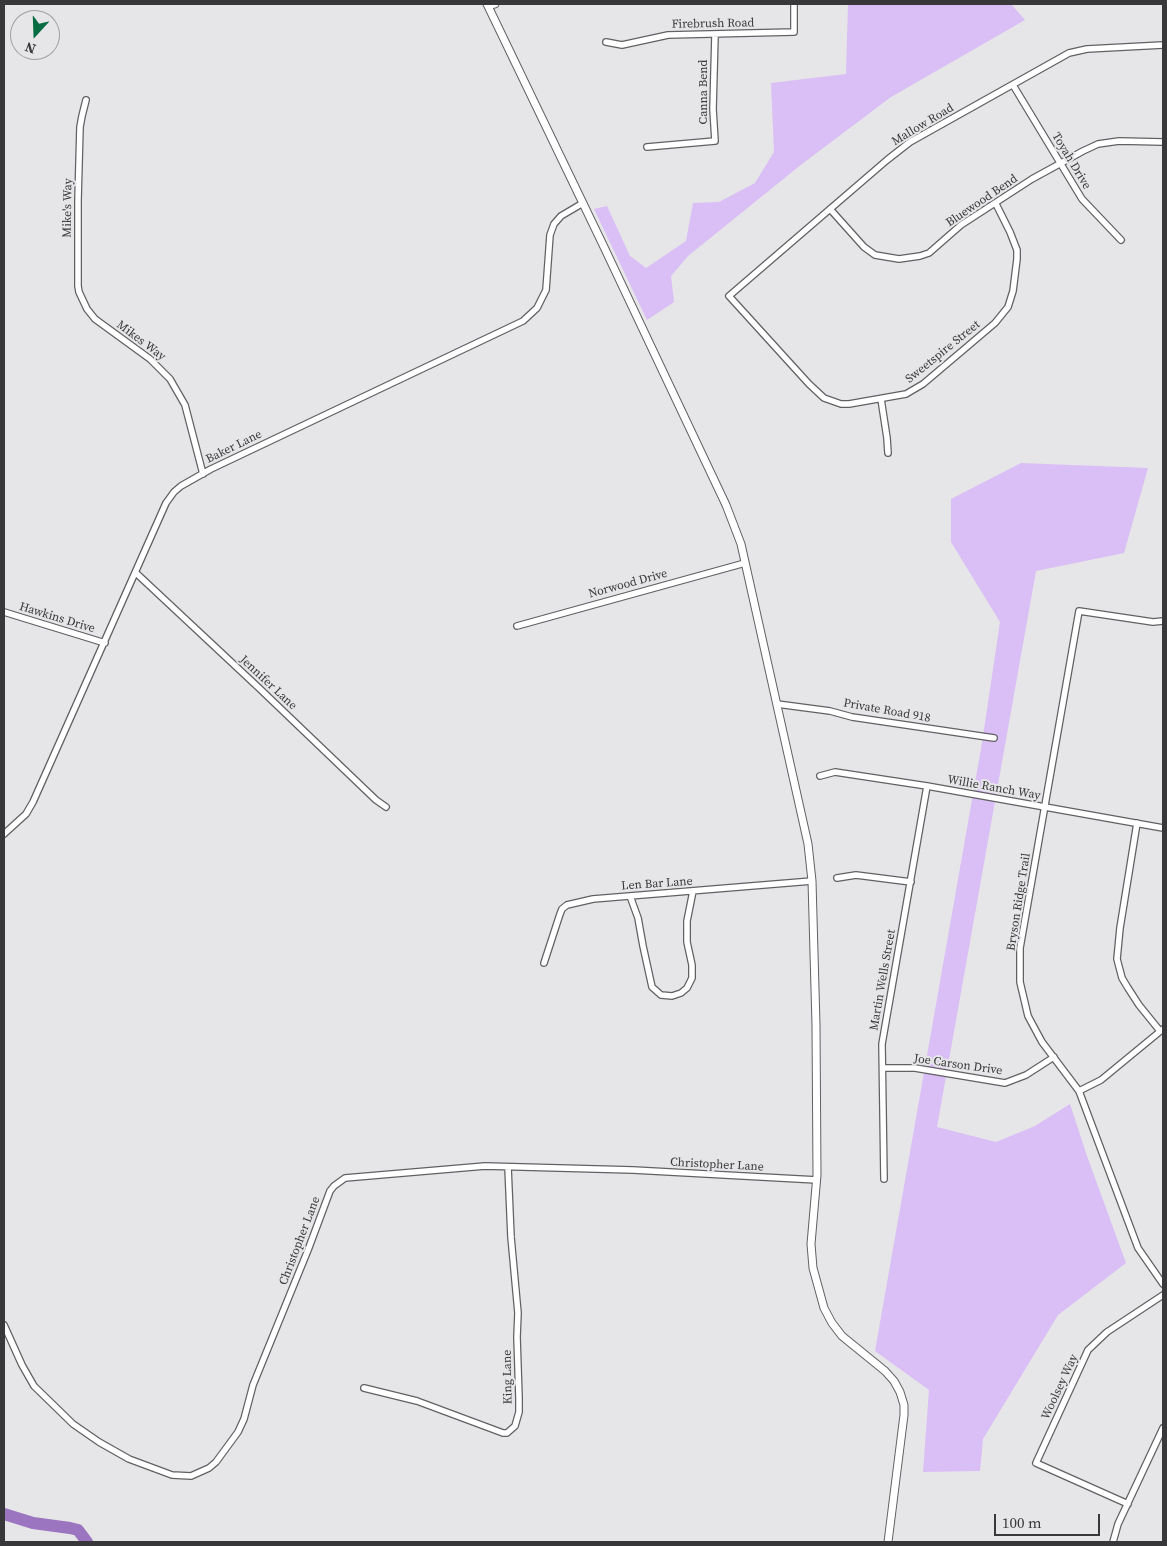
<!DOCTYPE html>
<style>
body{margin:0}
#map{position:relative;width:1167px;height:1546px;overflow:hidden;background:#e6e5e8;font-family:"Source Serif 4",serif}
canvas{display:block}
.frame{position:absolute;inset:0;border:5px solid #383739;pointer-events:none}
.north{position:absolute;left:10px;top:10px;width:50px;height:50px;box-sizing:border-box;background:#e6e5e8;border:1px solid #a09fa2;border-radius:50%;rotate:200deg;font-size:14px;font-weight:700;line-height:20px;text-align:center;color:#383739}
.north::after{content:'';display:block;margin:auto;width:18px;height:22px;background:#086c42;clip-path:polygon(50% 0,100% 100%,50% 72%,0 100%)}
.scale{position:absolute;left:994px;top:1514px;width:106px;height:22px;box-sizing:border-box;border:2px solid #383739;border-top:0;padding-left:6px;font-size:15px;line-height:18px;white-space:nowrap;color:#383739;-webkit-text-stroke:4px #e6e5e8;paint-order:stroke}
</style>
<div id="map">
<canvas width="1167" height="1546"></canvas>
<div class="frame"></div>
<div class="north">N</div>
<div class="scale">100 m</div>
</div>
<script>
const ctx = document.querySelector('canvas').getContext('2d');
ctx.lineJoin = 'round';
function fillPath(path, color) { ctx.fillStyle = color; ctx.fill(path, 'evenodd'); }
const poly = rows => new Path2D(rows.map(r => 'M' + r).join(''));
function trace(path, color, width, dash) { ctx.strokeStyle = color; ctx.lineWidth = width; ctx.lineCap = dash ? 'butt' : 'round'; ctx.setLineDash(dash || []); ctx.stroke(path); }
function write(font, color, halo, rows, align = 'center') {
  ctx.font = font + ' "Source Serif 4",serif'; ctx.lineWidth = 4; ctx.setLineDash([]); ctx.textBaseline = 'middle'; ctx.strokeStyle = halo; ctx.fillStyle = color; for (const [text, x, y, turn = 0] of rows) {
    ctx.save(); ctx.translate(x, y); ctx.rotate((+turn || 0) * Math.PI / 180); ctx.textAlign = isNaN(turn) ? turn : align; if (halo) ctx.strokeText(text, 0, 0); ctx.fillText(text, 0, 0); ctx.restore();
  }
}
fillPath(poly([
 [848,4,1011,4,1025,20,891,97,802,164,688,256,671,276,674,302,647,320,594,209,607,206,630,256,646,268,686,241,693,203,719,202,755,183,774,152,771,83,846,74],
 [1021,463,1148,468,1124,553,1036,571,937,1127,996,1142,1035,1126,1070,1104,1087,1156,1126,1263,1058,1315,983,1439,980,1471,923,1472,929,1390,875,1351,982,743,1000,622,951,542,951,499]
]), '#dabef6');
trace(poly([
 [4,1514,33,1523,70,1528,78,1530,87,1542]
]), '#9b75bf', 12);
const minor = poly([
 [606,42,622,45,668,35,794,32,794,4],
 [1013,85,1082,199,1121,240],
 [86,100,82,116,80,127,78,200,78,286,79,292,87,309,95,319,150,359,170,379,185,405,203,474],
 [647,147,715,141,713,109,715,35],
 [996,204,1010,232,1017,250,1017,259,1013,291,1008,307,995,323,962,351,923,384,906,394,849,404,841,404,824,398,809,384,729,296,887,160,910,142,1069,53,1087,49,1163,45],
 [830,209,864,247,875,255,899,259,920,256,929,253,961,225,1032,179,1083,151,1098,144,1119,141,1163,142],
 [881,399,887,438,888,453],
 [136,573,259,688,376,800,386,807],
 [4,612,105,643],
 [1163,621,1153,622,1079,611,1020,948,1020,982,1028,1016,1042,1042,1079,1091,1138,1248,1163,1284],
 [517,626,745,563],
 [777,704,830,711,852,717,994,738],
 [820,776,835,772,927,786,1163,828],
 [1137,823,1120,928,1117,959,1122,978,1128,988,1139,1005,1160,1031],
 [4,834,26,814,33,802,166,503,174,492,181,486,211,469,523,321,537,308,546,290,550,235,554,224,561,216,583,203],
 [837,878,856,875,911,882],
 [630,896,638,918,643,946,652,987,661,995,672,996,681,993,687,988,692,978,692,965,687,942,687,921,693,891],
 [544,963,560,914,562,909,567,905,593,899,812,881],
 [883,1068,915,1068,1005,1083,1026,1075,1054,1057],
 [1079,1091,1101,1080,1163,1029],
 [884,1179,882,1044,927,786],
 [4,1325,22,1365,34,1386,73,1424,99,1442,129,1459,172,1475,191,1476,209,1468,216,1462,238,1432,244,1419,253,1385,308,1250,330,1191,334,1186,345,1178,485,1166,633,1170,817,1180],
 [364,1388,417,1401,503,1433,507,1433,515,1426,519,1412,519,1398,517,1337,518,1313,511,1237,508,1167],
 [1128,1504,1036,1463,1088,1350,1107,1332,1163,1295],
 [1113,1542,1118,1524,1163,1428]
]);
const tertiary = poly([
 [487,4,604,247,726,505,741,544,808,844,812,881,816,1025,817,1175,811,1244,813,1268,824,1308,832,1323,842,1336,885,1371,894,1381,900,1392,904,1405,904,1415,888,1542],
 [488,6,495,4]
]);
trace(minor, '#626063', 8);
trace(tertiary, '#626063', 9);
trace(minor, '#fff', 5.5);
trace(tertiary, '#fff', 7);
write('12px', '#383739', '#e6e5e8', [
 ["Firebrush Road",713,24,-1],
 ["Canna Bend",704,92,-90],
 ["Mallow Road",923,125,-31],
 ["Toyah Drive",1071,161,59],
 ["Bluewood Bend",982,201,-34],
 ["Mike's Way",68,208,-89],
 ["Mikes Way",141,341,37],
 ["Sweetspire Street",943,352,-39],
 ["Baker Lane",234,447,-26],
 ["Norwood Drive",628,584,-15],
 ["Hawkins Drive",57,618,17],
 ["Jennifer Lane",268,683,43],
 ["Private Road 918",887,711,10],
 ["Willie Ranch Way",994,788,10],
 ["Len Bar Lane",657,884,-4],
 ["Bryson Ridge Trail",1019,902,-81],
 ["Martin Wells Street",883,980,-80],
 ["Joe Carson Drive",958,1065,8],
 ["Christopher Lane",717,1165,3],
 ["Christopher Lane",300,1241,-69],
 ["King Lane",508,1377,-91],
 ["Woolsey Way",1060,1387,-65]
]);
</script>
